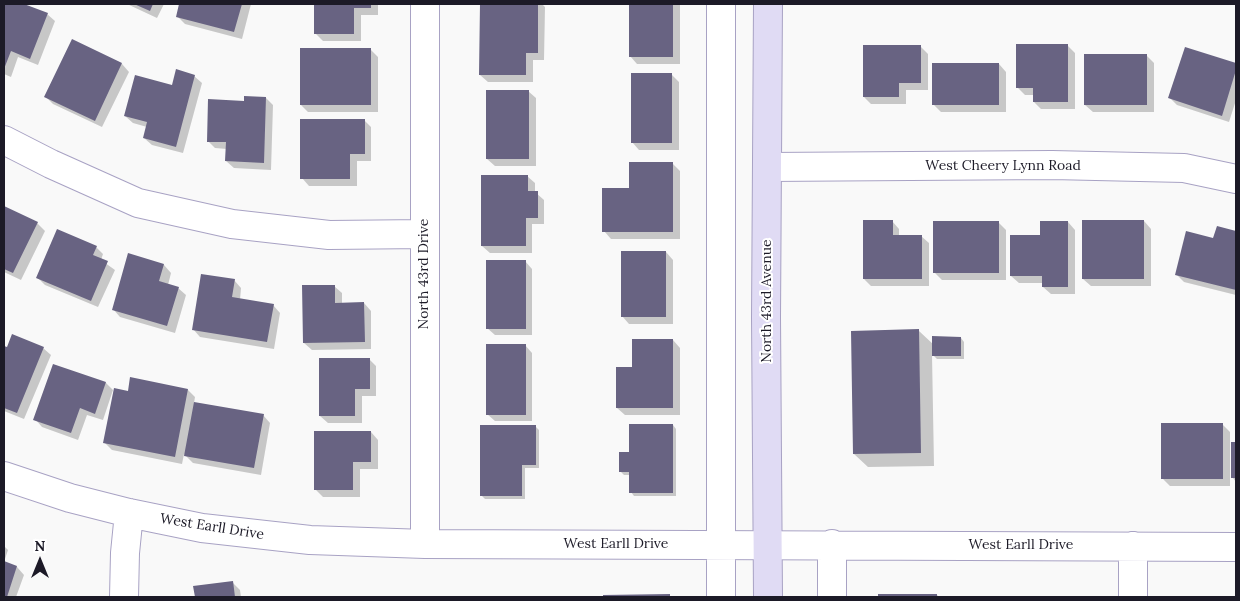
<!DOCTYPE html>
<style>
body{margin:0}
#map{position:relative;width:1240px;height:601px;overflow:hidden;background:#f9f9f9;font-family:Lora,serif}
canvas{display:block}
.frame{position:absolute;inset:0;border:5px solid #1c1a27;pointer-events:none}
.north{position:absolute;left:15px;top:536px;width:50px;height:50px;-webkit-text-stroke:4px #fff;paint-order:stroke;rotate:0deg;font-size:14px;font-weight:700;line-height:20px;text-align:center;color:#1c1a27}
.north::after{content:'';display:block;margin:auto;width:18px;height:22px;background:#1c1a27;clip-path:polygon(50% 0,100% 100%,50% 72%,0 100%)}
</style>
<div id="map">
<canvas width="1240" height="601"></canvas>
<div class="frame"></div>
<div class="north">N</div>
</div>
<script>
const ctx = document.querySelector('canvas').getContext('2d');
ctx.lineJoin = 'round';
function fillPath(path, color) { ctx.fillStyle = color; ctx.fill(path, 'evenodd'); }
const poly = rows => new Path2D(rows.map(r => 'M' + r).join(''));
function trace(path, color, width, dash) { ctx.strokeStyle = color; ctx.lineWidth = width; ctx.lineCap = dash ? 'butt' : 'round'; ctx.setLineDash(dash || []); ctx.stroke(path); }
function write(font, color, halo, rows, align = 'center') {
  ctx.font = font + ' Lora,serif'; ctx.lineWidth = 4; ctx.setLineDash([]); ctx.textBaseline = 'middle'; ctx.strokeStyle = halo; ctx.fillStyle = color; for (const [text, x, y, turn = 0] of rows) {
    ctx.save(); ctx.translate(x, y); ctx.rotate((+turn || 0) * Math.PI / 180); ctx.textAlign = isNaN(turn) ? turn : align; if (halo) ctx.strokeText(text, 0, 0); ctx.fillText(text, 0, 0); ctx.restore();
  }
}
fillPath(poly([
 [4,4,21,4,47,14,55,21,38,65,18,57,11,77,4,74],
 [127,4,164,4,157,18],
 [181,4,251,4,242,39,185,24,177,16],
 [315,4,378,4,378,15,361,15,361,41,323,41,315,33],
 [481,4,542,4,545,7,544,60,533,60,533,82,488,82,480,75],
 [630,4,680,4,680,64,637,64,630,56],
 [72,41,122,64,129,72,102,127,53,104,45,96],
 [920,46,928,54,928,90,906,90,906,104,871,104,864,97],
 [1068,46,1075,53,1075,109,1041,109,1034,102,1034,95,1025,95,1017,87],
 [1186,48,1236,64,1236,100,1229,122,1177,105,1170,98],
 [371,50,378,57,378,112,308,112,301,105],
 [1146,55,1154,63,1154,112,1093,112,1085,105],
 [999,64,1006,72,1006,112,941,112,934,105],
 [672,75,679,82,679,150,639,150,632,142],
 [194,76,202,83,183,153,152,145,144,138,147,127,133,123,125,116],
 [528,91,536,98,536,166,495,166,487,159],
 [266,98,273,105,271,170,234,168,226,161,227,149,215,148,208,141,245,102],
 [364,120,371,127,371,161,357,161,357,186,309,186,302,178],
 [673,164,680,171,680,239,611,239,604,231,631,189],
 [527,176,535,183,535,192,544,200,544,224,532,224,532,253,490,253,482,246],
 [4,207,37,223,45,231,21,280,4,272],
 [892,221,899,229,899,236,921,236,929,243,929,286,871,286,864,279],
 [1144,221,1151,229,1151,286,1091,286,1083,279],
 [998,222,1006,230,1006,280,942,280,935,273],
 [1068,222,1075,230,1075,294,1051,294,1043,287,1043,283,1019,283,1011,276,1042,236],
 [1217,227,1236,232,1236,295,1184,282,1176,274,1214,240],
 [96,247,103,254,101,260,115,270,98,307,45,285,38,278],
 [666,252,673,260,673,324,629,324,622,316],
 [129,255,164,265,171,273,168,285,178,288,186,295,175,333,120,317,113,309],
 [525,261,532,269,532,335,495,335,487,328],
 [234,280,241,288,240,300,273,305,280,313,274,349,200,337,193,329],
 [334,286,342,293,342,304,364,303,371,311,371,349,312,350,304,343],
 [919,331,934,345,961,338,964,342,964,359,937,359,932,354,934,466,868,467,854,454],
 [673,340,680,348,680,415,625,415,617,408,633,368],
 [525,345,532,353,532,421,495,421,487,414],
 [4,347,43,348,51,355,24,419,4,411],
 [369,359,376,366,376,396,362,396,362,423,328,423,320,416],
 [54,365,106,383,113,390,103,420,87,415,78,440,42,427,35,419],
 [188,390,195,397,194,403,263,415,270,423,261,475,193,463,184,454,182,464,112,450,105,443,129,392],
 [1222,424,1230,432,1230,486,1170,486,1163,479],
 [673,425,676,429,676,496,634,496,631,492,631,475,624,475,620,471,631,453],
 [536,427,539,430,539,468,525,468,525,499,485,499,481,495],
 [371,432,378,440,378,469,360,469,360,497,323,497,315,489],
 [1233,443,1236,443,1236,482,1233,478],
 [4,546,8,550,4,562],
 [4,563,17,567,24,575,16,597,4,597],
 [233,583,240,590,241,597,196,597,195,587],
 [669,595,671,597,604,597,604,596],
 [879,595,937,595,939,597,879,597]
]), '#0003');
fillPath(poly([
 [4,4,24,4,48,13,30,59,11,51,4,69],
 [134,4,153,4,150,11],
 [179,4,242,4,234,32,176,17],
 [314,4,371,4,371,8,354,8,354,34,314,34],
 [480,4,538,4,538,53,526,53,526,75,479,75],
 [629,4,673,4,673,57,629,57],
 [72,39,122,63,95,121,44,97],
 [1016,44,1068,44,1068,102,1033,102,1033,88,1016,88],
 [863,45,921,45,921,83,899,83,899,97,863,97],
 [1185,47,1236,63,1236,70,1222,116,1168,98],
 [300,48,371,48,371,105,300,105],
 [1084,54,1147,54,1147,105,1084,105],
 [932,63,999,63,999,105,932,105],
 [176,69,195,75,176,147,143,138,147,122,124,116,135,75,172,85],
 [631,73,672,73,672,143,631,143],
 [486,90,529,90,529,159,486,159],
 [244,96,266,97,264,163,225,161,226,142,207,142,208,99,244,101],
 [300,119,365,119,365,154,350,154,350,179,300,179],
 [629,162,673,162,673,232,602,232,602,188,629,188],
 [481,175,528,175,528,191,538,191,538,218,526,218,526,246,481,246],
 [4,206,38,222,13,273,4,269],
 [863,220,893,220,893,235,922,235,922,279,863,279],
 [1082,220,1144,220,1144,279,1082,279],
 [933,221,999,221,999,273,933,273],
 [1040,221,1068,221,1068,287,1042,287,1042,276,1010,276,1010,235,1040,235],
 [1217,226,1236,231,1236,290,1175,275,1186,231,1213,238],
 [57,229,97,246,93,255,108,261,91,301,36,278],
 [621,251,666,251,666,317,621,317],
 [128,253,164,264,159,281,179,287,167,326,112,310],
 [486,260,526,260,526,329,486,329],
 [201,274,235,279,232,297,274,304,267,342,192,330],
 [302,285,335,285,335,303,364,302,365,342,303,343],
 [919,329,921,453,853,454,851,331],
 [12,334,44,347,17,413,4,408,4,346,7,347],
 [932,336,961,337,961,356,932,356],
 [632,339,673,339,673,408,616,408,616,367,632,367],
 [486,344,526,344,526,415,486,415],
 [319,358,370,358,370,389,355,389,355,416,319,416],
 [53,364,106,382,95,414,80,408,71,433,33,420],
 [130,377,188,389,175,457,103,443,114,388,128,391],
 [194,402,264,414,254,468,184,456],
 [1161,423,1223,423,1223,479,1161,479],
 [629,424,673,424,673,493,629,493,629,472,619,472,619,452,629,452],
 [480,425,536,425,536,465,522,465,522,496,480,496],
 [314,431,371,431,371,462,353,462,353,490,314,490],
 [1231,442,1236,442,1236,478,1231,478],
 [4,561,17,566,7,597,4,597],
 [233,581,235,597,195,597,193,586],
 [670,594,670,597,603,597,603,595],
 [878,594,937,594,937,597,878,597]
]), '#686382');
const minor = poly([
 [721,4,721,597],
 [4,140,51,164,138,203,232,224,329,235,424,234],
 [768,167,1052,165,1184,168,1236,179],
 [4,476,70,498,129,513,202,528,310,540,425,544,1236,547],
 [425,544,425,4],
 [1133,546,1133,597],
 [124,597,125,553,129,513],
 [832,597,832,544]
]);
const secondary = poly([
 [768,4,766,317,768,597]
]);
trace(minor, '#a8a2c4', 30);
trace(secondary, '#a8a2c4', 30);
trace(minor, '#fff', 28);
trace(secondary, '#e0dbf4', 28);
write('14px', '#1c1a27', '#fff', [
 ["West Cheery Lynn Road",1003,166],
 ["North 43rd Drive",424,274,-90],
 ["North 43rd Avenue",767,301,-90],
 ["West Earll Drive",212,527,9],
 ["West Earll Drive",616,544],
 ["West Earll Drive",1021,545]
]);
</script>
